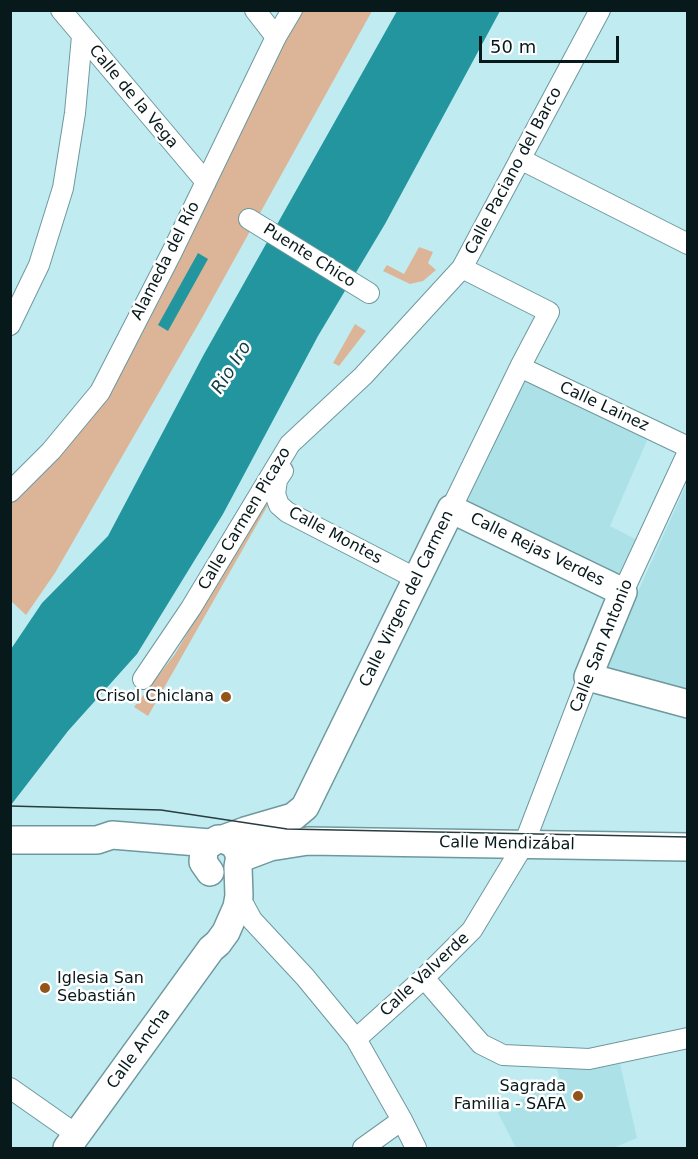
<!DOCTYPE html>
<meta charset="utf-8">
<style>
body{margin:0}
#map{position:relative;width:698px;height:1159px;overflow:hidden;background:#c0ecf1;font-family:"DejaVu Sans",sans-serif}
canvas{display:block}
.frame{position:absolute;inset:0;border:12px solid #08191b;pointer-events:none}
.scale{position:absolute;left:479px;top:36px;width:140px;height:27px;box-sizing:border-box;border:3px solid #08191b;border-top:0;padding-left:8px;font-size:18px;line-height:21px;white-space:nowrap;color:#08191b;-webkit-text-stroke:4px #fff;paint-order:stroke}
</style>
<div id="map">
<canvas width="698" height="1159"></canvas>
<div class="frame"></div>
<div class="scale">50 m</div>
</div>
<script>
const ctx = document.querySelector('canvas').getContext('2d');
ctx.lineJoin = 'round';
function fillPath(path, color) { ctx.fillStyle = color; ctx.fill(path, 'evenodd'); }
const poly = rows => new Path2D(rows.map(r => 'M' + r).join(''));
function trace(path, color, width, dash) { ctx.strokeStyle = color; ctx.lineWidth = width; ctx.lineCap = dash ? 'butt' : 'round'; ctx.setLineDash(dash || []); ctx.stroke(path); }
function write(font, color, halo, rows, align = 'center') {
  ctx.font = font + ' "DejaVu Sans",sans-serif'; ctx.lineWidth = 5; ctx.setLineDash([]); ctx.textBaseline = 'middle'; ctx.strokeStyle = halo; ctx.fillStyle = color; for (const [text, x, y, turn = 0] of rows) {
    ctx.save(); ctx.translate(x, y); ctx.rotate((+turn || 0) * Math.PI / 180); ctx.textAlign = isNaN(turn) ? turn : align; if (halo) ctx.strokeText(text, 0, 0); ctx.fillText(text, 0, 0); ctx.restore();
  }
}
fillPath(poly([
 [525,377,648,438,610,526,639,541,618,584,458,506],
 [687,483,687,698,601,674],
 [620,1064,637,1138,613,1148,516,1148,497,1111,560,1080,557,1069,589,1069]
]), '#abe1e7');
fillPath(poly([
 [296,11,372,11,203,316,55,573,26,615,12,602,11,603,11,497,100,392],
 [419,247,433,252,428,263,436,270,423,281,410,284,383,271,387,265,404,274],
 [355,324,366,331,339,366,333,363],
 [264,503,268,505,148,716,134,707,175,654]
]), '#dcb598');
fillPath(poly([
 [397,11,500,11,385,224,318,336,223,514,137,654,68,731,11,805,11,649,42,603,108,536,203,356],
 [198,253,208,259,168,331,158,325]
]), '#22959f');
const street = poly([
 [61,10,206,182],
 [255,10,276,37],
 [520,159,688,244],
 [249,219,369,293],
 [10,325,39,265,63,188,75,113,82,36],
 [520,367,688,447],
 [283,471,277,480,275,494,279,505,287,512,417,579],
 [10,492,51,451,100,392,172,252,276,37,292,10],
 [451,509,520,367,549,312,462,268],
 [623,592,688,452],
 [143,679,191,608,290,444,363,376,462,268,600,10],
 [239,896,252,920,305,977,356,1039,402,1120,416,1148],
 [424,978,481,1044,503,1055,589,1059,688,1038],
 [356,1039,424,978,472,930,524,844,588,677],
 [10,1088,77,1135],
 [363,1148,402,1120]
]);
const secondary = poly([
 [223,839,245,831,293,817,305,807,451,509,623,592,588,677,688,704],
 [10,840,97,840,112,835,210,843],
 [240,861,246,856,270,847,308,841,688,847],
 [67,1148,211,949,218,943,226,932,237,907,239,896,238,867,240,855,234,844,223,839,218,839,208,845,204,850,203,862,210,872]
]);
trace(street, '#6e989d', 22);
trace(secondary, '#6e989d', 30);
trace(street, '#fff', 20);
trace(secondary, '#fff', 27);
trace(poly([
 [10,806,161,810,287,829,688,837]
]), '#273d40', 1.5);
for (const [x, y, r, color] of [
 [226,697,6,"#925419"],
 [45,988,6,"#925419"],
 [578,1096,6,"#925419"]
]) { const dot = new Path2D(); dot.arc(x, y, r, 0, 2 * Math.PI); ctx.fillStyle = color; ctx.fill(dot); trace(dot, '#fff', 2); }
write('16px', '#08191b', '#fff', [
 ["Calle de la Vega",133,97,50],
 ["Calle Paciano del Barco",514,171,-62],
 ["Puente Chico",309,256,32],
 ["Alameda del Río",166,261,-63],
 ["Calle Lainez",604,407,25],
 ["Calle Carmen Picazo",245,519,-59],
 ["Calle Montes",335,536,28],
 ["Calle Rejas Verdes",537,550,26],
 ["Calle Virgen del Carmen",407,599,-64],
 ["Calle San Antonio",602,646,-68],
 ["Calle Mendizábal",507,844,1],
 ["Calle Valverde",425,975,-43],
 ["Calle Ancha",139,1049,-54]
]);
write('16px', '#08191b', '#fff', [
 ["Crisol Chiclana",214,697],
 ["Iglesia San",57,979,"left"],
 ["Sebastián",57,997,"left"],
 ["Sagrada",566,1087],
 ["Familia - SAFA",566,1105]
], 'right');
write('italic 18px', '#0c3e43', '#fff', [
 ["Rio Iro",232,368,-58]
]);
</script>
